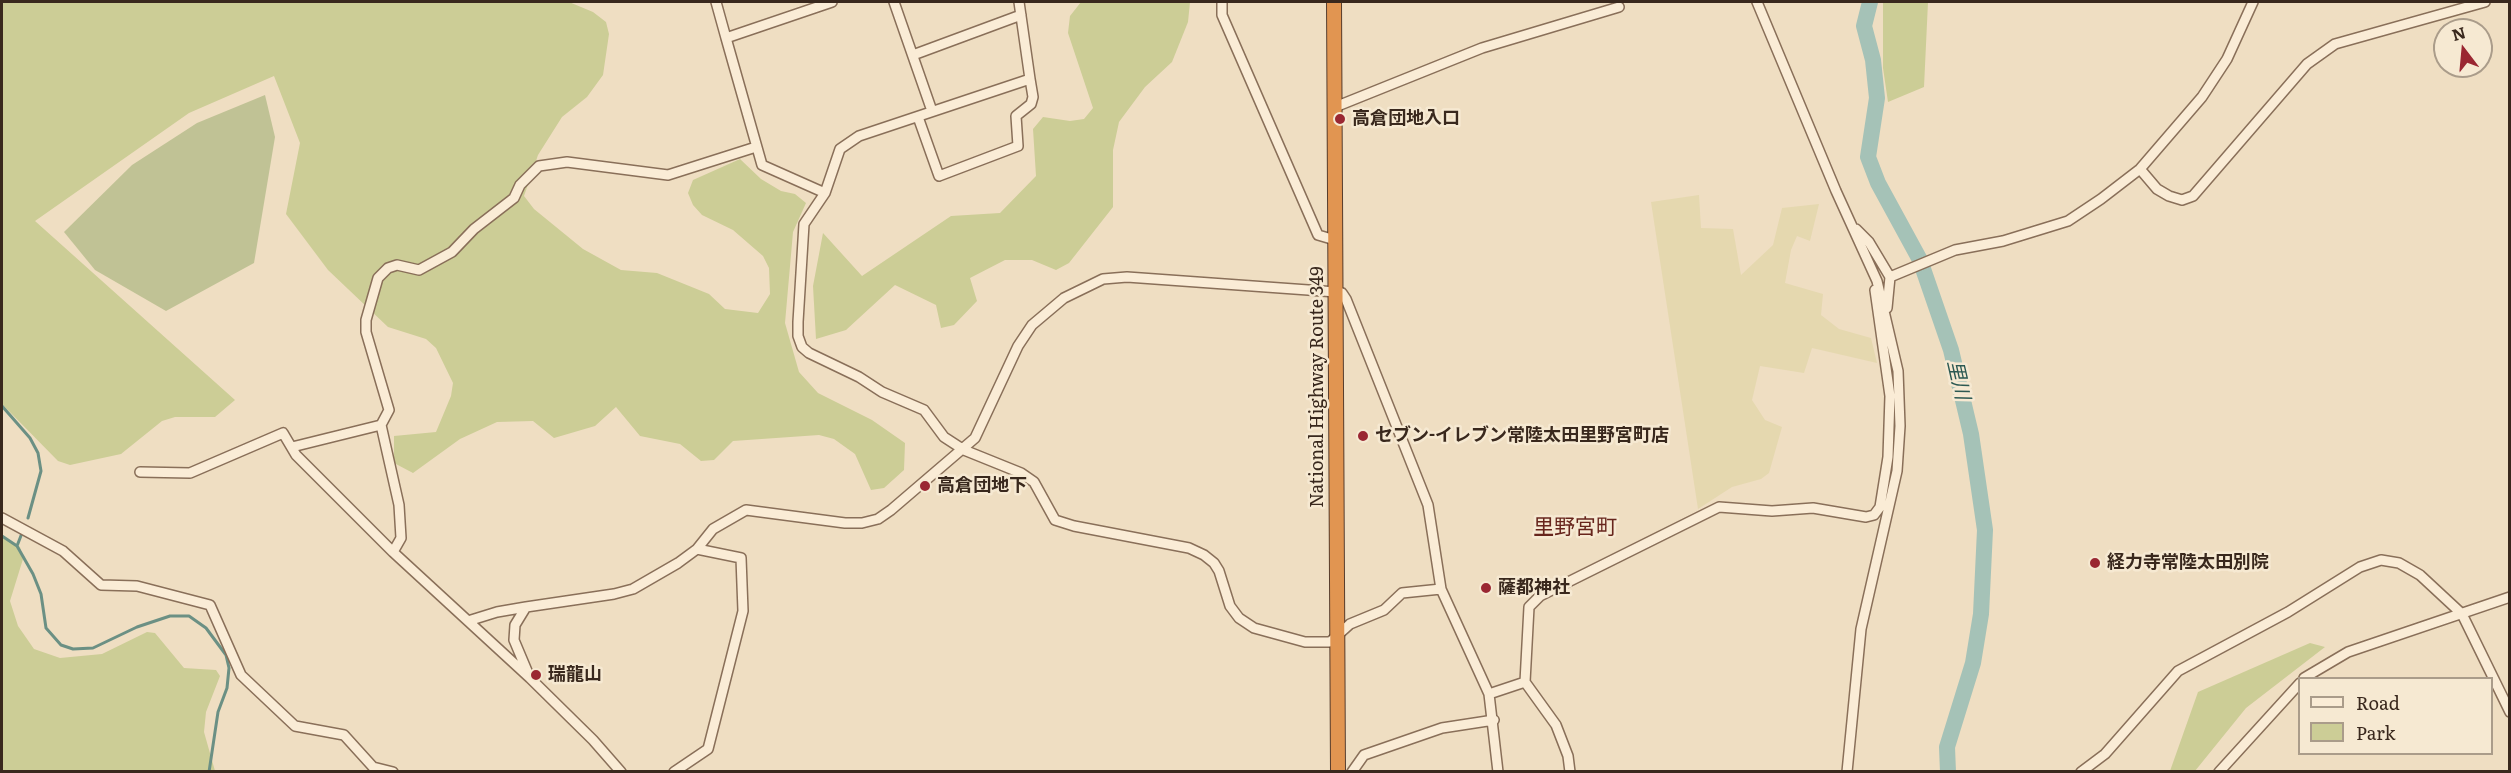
<!DOCTYPE html>
<meta charset="utf-8">
<style>
body{margin:0}
#map{position:relative;width:2511px;height:773px;overflow:hidden;background:#efdec2;font-family:Literata,serif}
canvas{display:block}
.frame{position:absolute;inset:0;border:3px solid #39281d;pointer-events:none}
.legend{position:absolute;left:2298px;top:677px;width:195px;height:78px;box-sizing:border-box;background:#f6e9d2;border:2px solid #aa9c8a;margin:0;padding:8px 10px;list-style:none;font-size:18px;color:#39281d}
.legend li{display:flex;align-items:center;gap:12px;height:30px}
.legend b{width:30px;border:2px solid #aa9c8a}
.north{position:absolute;left:2433px;top:18px;width:60px;height:60px;box-sizing:border-box;background:#f6e9d2;border:2px solid #aa9c8a;border-radius:50%;rotate:344deg;font-size:16px;font-weight:700;line-height:24px;text-align:center;color:#39281d}
.north::after{content:'';display:block;margin:auto;width:21px;height:27px;background:#9a2732;clip-path:polygon(50% 0,100% 100%,50% 72%,0 100%)}
</style>
<div id="map">
<canvas width="2511" height="773"></canvas>
<div class="frame"></div>
<ul class="legend">
<li><b style="height:8px;background:#faecd6"></b>Road</li>
<li><b style="height:16px;background:#cccd96"></b>Park</li>
</ul>
<div class="north">N</div>
</div>
<script>
const ctx = document.querySelector('canvas').getContext('2d');
ctx.lineJoin = 'round';
function fillPath(path, color) { ctx.fillStyle = color; ctx.fill(path, 'evenodd'); }
const poly = rows => new Path2D(rows.map(r => 'M' + r).join(''));
function trace(path, color, width, dash) { ctx.strokeStyle = color; ctx.lineWidth = width; ctx.lineCap = dash ? 'butt' : 'round'; ctx.setLineDash(dash || []); ctx.stroke(path); }
function write(font, color, halo, rows, align = 'center') {
  ctx.font = font + ' Literata,"Noto Sans JP",serif'; ctx.lineWidth = 5; ctx.setLineDash([]); ctx.textBaseline = 'middle'; ctx.strokeStyle = halo; ctx.fillStyle = color; for (const [text, x, y, turn = 0] of rows) {
    ctx.save(); ctx.translate(x, y); ctx.rotate((+turn || 0) * Math.PI / 180); ctx.textAlign = isNaN(turn) ? turn : align; if (halo) ctx.strokeText(text, 0, 0); ctx.fillText(text, 0, 0); ctx.restore();
  }
}
fillPath(poly([
 [1699,195,1701,228,1733,229,1741,275,1773,245,1782,208,1819,204,1810,241,1797,236,1791,250,1785,283,1823,294,1821,315,1839,329,1871,338,1877,363,1812,348,1804,373,1760,366,1752,400,1765,420,1782,427,1769,473,1761,479,1732,487,1698,509,1651,202]
]), '#e5d8af');
fillPath(poly([
 [2,2,569,2,593,12,606,22,609,34,603,75,587,97,562,117,538,155,524,196,534,209,583,249,621,270,657,273,709,294,725,309,758,313,770,294,769,268,763,256,733,230,702,215,693,205,688,193,693,180,740,159,761,179,781,191,795,194,806,203,793,232,785,323,799,372,818,393,872,420,905,443,904,470,884,488,871,490,855,454,834,439,819,435,733,441,714,460,701,461,680,444,640,436,616,407,595,426,554,438,533,421,497,422,460,439,413,473,394,463,394,436,436,432,451,396,453,383,436,348,426,339,388,327,328,270,286,214,300,143,274,76,189,113,35,221,235,400,215,417,175,417,162,421,121,454,70,465,58,461,2,404],
 [1081,2,1190,2,1188,22,1172,62,1145,87,1119,122,1113,150,1113,207,1069,263,1056,270,1032,260,1005,260,970,278,977,301,954,325,941,328,936,305,895,285,846,330,816,339,813,286,823,233,862,276,951,216,1000,213,1036,176,1033,129,1043,117,1070,121,1084,119,1093,108,1068,33,1070,16],
 [1883,2,1928,2,1924,87,1888,102,1883,68],
 [2,535,20,547,23,559,10,601,18,626,34,649,60,658,102,654,147,632,155,633,184,668,216,670,220,676,206,712,204,732,215,771,2,771],
 [2310,643,2325,647,2246,708,2195,771,2170,771,2198,692]
]), '#cccd96');
fillPath(poly([
 [265,95,275,137,254,263,166,311,95,270,64,232,132,165,197,123]
]), '#c0c295');
trace(poly([
 [2,406,30,438,38,453,41,471,28,518],
 [2,536,17,546,33,574,41,594,46,628,61,645,73,649,93,648,137,627,170,616,189,616,206,628,226,655,229,668,227,688,218,712,209,772],
 [17,546,22,533]
]), '#6b9084', 3);
trace(poly([
 [1870,2,1864,26,1873,60,1877,98,1868,157,1878,183,1920,260,1951,350,1971,434,1985,530,1981,614,1973,663,1947,747,1948,772]
]), '#a5c2b7', 16);
const minor = poly([
 [716,2,726,38,832,2],
 [894,2,932,111],
 [1019,2,1030,79,859,136,840,149,825,193,804,224,798,322,798,336,802,347,809,353,859,377,882,392,924,410,944,437,964,450,1021,473,1034,482,1055,520,1074,526,1189,548,1204,555,1214,563,1219,571,1230,606,1239,618,1254,628,1305,642,1330,642,1350,624,1384,610,1402,593,1441,589],
 [1222,2,1222,15,1318,235,1335,240],
 [1757,2,1836,191,1877,281,1898,371,1900,426,1897,471,1861,629,1847,772],
 [726,38,762,165,825,193],
 [913,55,1021,15],
 [1334,104,1340,105,1482,48,1619,7],
 [918,117,939,176,1018,146,1016,116,1031,104,1033,97,1030,79],
 [2140,169,2157,189,2169,196,2182,200,2193,196,2307,64,2335,44,2485,2],
 [1856,229,1869,242,1890,277,1887,308],
 [1890,277,1955,250,2003,241,2068,221,2101,199,2140,169,2202,97,2227,59,2253,2],
 [292,447,381,425],
 [140,472,190,473,283,433,296,455,393,552,530,678,593,740,621,772],
 [2,518,63,551,101,585,137,586,210,605,241,675,295,726,344,735,373,767,393,772],
 [393,552,401,538,399,505,381,425,389,410,366,332,366,320,378,278,388,268,397,265,419,270,452,252,474,229,514,198,520,185,539,166,567,162,668,175,756,147],
 [468,621,497,612,526,607],
 [530,678,514,640,515,625,526,607,614,594,633,589,678,563,697,549,713,529,746,510,845,523,862,523,878,519,891,510,975,438,1018,346,1032,325,1064,298,1103,279,1127,277,1336,292,1342,293,1346,299,1428,505,1441,589,1489,694,1498,772],
 [2304,678,2348,652,2510,597],
 [1525,682,1556,725,1568,756,1570,772],
 [1489,694,1525,682,1529,607,1540,596,1719,507,1772,511,1813,508,1866,517,1874,515,1880,507,1888,457,1890,396,1875,290],
 [674,772,708,749,743,611,741,558,697,549],
 [1352,772,1364,755,1442,728,1494,720],
 [2081,772,2105,754,2178,671,2288,612,2360,567,2381,560,2399,563,2420,575,2462,614,2510,712],
 [2219,772,2300,683]
]);
const highway = poly([
 [1334,2,1338,772]
]);
trace(minor, '#896f59', 12);
trace(highway, '#573d2d', 16);
trace(minor, '#faecd6', 9);
trace(highway, '#e19551', 14);
for (const [x, y, r, color] of [
 [1340,119,6,"#9a2732"],
 [1363,436,6,"#9a2732"],
 [925,486,6,"#9a2732"],
 [2095,563,6,"#9a2732"],
 [1486,588,6,"#9a2732"],
 [536,675,6,"#9a2732"]
]) { const dot = new Path2D(); dot.arc(x, y, r, 0, 2 * Math.PI); ctx.fillStyle = color; ctx.fill(dot); trace(dot, '#f6e9d2', 2); }
write('bold 18px', '#39281d', '#f6e9d2', [
 ["高倉団地入口",1352,119],
 ["セブン-イレブン常陸太田里野宮町店",1375,436],
 ["高倉団地下",937,486],
 ["経力寺常陸太田別院",2107,563],
 ["薩都神社",1498,588],
 ["瑞龍山",548,675]
], 'left');
write('18px', '#39281d', '#f6e9d2', [
 ["National Highway Route 349",1318,387,-90]
]);
write('italic 20px', '#2c5952', '#f6e9d2', [
 ["里川",1958,380,77]
]);
write('21px', '#67251c', '#f6e9d2', [
 ["里野宮町",1575,528]
]);
</script>
